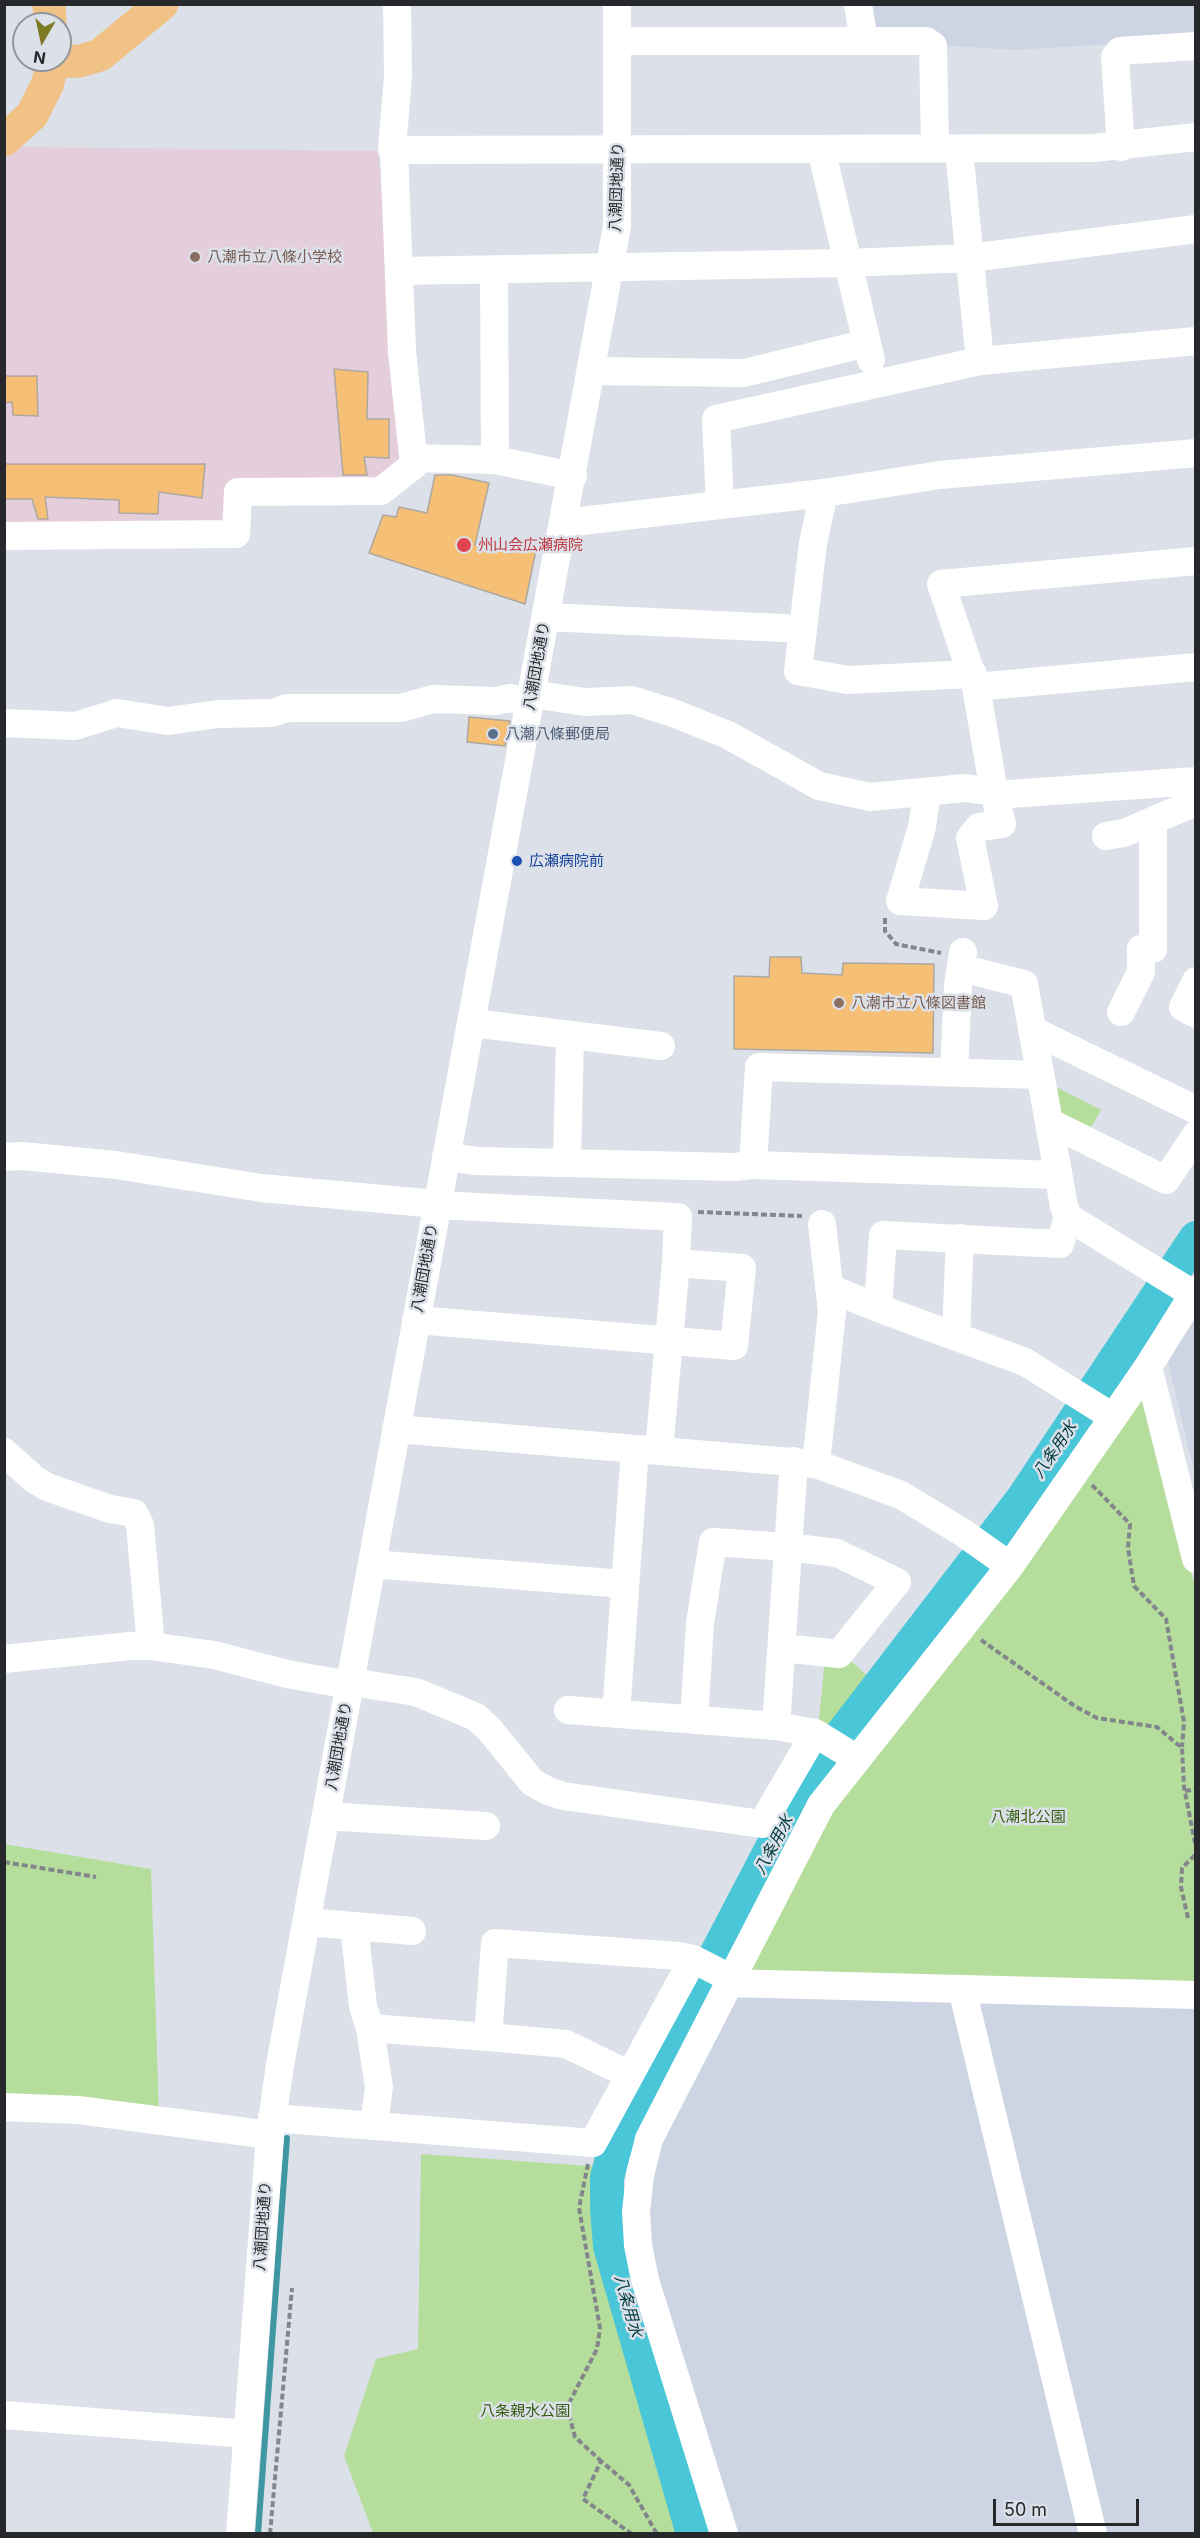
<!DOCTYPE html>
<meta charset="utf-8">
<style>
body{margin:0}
#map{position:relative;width:1200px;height:2538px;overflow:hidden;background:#dce0e8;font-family:Inter,sans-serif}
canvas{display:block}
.frame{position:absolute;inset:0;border:6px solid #26282b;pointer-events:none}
.north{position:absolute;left:12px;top:12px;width:60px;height:60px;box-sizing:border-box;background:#dce0e8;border:2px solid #93969c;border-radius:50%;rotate:189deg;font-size:16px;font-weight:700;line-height:24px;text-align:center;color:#26282b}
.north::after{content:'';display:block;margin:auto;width:21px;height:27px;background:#7c7b23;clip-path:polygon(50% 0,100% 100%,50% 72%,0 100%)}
.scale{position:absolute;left:993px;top:2499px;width:146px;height:27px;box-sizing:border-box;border:3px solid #26282b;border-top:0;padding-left:8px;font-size:18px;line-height:21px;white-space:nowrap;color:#26282b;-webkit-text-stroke:4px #dce0e8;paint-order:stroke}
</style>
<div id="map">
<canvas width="1200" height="2538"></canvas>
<div class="frame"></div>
<div class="north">N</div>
<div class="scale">50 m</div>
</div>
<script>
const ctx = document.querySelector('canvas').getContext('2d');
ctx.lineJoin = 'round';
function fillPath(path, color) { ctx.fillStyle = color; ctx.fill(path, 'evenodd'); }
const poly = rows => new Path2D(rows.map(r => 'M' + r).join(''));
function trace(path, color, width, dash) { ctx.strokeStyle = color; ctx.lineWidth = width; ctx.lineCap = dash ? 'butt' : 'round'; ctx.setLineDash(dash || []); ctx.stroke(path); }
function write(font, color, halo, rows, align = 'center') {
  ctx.font = font + ' Inter,"Noto Sans JP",sans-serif'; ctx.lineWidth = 5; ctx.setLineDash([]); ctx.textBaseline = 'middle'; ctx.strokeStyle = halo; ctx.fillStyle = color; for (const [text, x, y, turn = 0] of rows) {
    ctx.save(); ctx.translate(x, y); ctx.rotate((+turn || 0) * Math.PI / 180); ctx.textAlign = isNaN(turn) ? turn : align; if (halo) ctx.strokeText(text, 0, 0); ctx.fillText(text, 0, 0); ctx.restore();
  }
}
fillPath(poly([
 [864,5,1195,5,1195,39,1013,50,941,45,940,33,872,33],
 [1195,1315,1195,1475,1168,1362],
 [732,1992,1195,2006,1195,2533,733,2533,647,2260,651,2165]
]), '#cdd4e3');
fillPath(poly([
 [19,147,378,151,404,459,376,484,232,486,226,523,5,525,5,159]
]), '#e5cedb');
fillPath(poly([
 [1050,1084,1101,1110,1086,1136,1059,1124],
 [1143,1383,1195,1587,1195,1990,739,1976,828,1807],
 [826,1648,838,1650,877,1684,835,1741,818,1731],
 [4,1844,151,1869,159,2115,5,2103],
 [421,2154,602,2167,605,2247,689,2533,373,2533,344,2456,376,2359,418,2349]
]), '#b5dd9c');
trace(poly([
 [258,2534,287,2138]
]), '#3e97a3', 6);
trace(poly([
 [693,2534,610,2246,607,2208,607,2178,614,2150,809,1777,1024,1497,1196,1238]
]), '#49c6d7', 34);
const building = poly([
 [334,369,368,372,367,419,389,419,389,458,364,457,367,475,343,475,334,369],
 [4,376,37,376,38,416,13,415,12,402,4,403,4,376],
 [4,464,205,464,202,498,159,492,158,514,119,513,119,500,45,497,48,519,38,519,32,499,4,499,4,464],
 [435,475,452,475,489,483,475,545,510,553,515,544,536,550,525,604,369,553,383,515,396,517,399,507,427,513,435,475],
 [469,717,510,721,505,746,467,742,469,717],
 [770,957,801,957,802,973,842,975,843,963,934,964,933,1053,734,1049,734,976,769,977,770,957]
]);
fillPath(building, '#f5bf75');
trace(building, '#ada8a1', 1.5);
trace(poly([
 [885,918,885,931,896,944,941,953],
 [698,1212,802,1216],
 [1092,1485,1130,1524,1128,1548,1134,1586,1166,1619,1184,1722,1182,1747],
 [981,1640,1076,1707,1097,1718,1157,1727,1182,1748,1184,1787,1196,1848],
 [1185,1791,1196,1789],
 [4,1862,96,1877],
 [1188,1918,1181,1887,1182,1868,1196,1854],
 [588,2164,579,2208,600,2328,597,2349,567,2407,575,2437,601,2461],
 [270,2534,292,2288],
 [632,2534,583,2499,601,2461,629,2485,657,2534]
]), '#83868b', 4, [6, 3]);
trace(poly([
 [858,4,864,41],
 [618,41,926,41,933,46,935,148],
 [1121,147,1115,57,1120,51,1196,46],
 [821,149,871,360],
 [394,150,392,149,398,77,397,4],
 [959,150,980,361],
 [494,270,495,460],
 [399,271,848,263,970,258,1196,229],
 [592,371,744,373,867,343],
 [413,458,495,460,573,476],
 [720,504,716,419,980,361,1196,341],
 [564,523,824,493,940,475,1196,453],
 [4,536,236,534,238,492,381,491,414,465,402,352,394,150,1094,148,1196,137],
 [546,617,803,629,798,671,847,680,973,674],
 [803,629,813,543,824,493],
 [976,687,1196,667],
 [532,694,585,702,632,700,673,713,728,735,819,786,870,797,965,788,1009,794,1196,781],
 [4,723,75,726,117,713,168,721,218,714,272,713,287,708,401,708,433,699,496,701,510,698,531,702],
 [927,793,922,827,900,901,984,906,970,838,979,827,1002,824,994,792,976,687,941,584,1196,561],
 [1106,836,1124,833,1196,802],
 [961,968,1024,984,1064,1206,1068,1217,1193,1294],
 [1196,981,1183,1007,1196,1014],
 [1121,1012,1141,972,1141,949,1153,949,1153,830,1150,822],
 [472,1023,661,1046],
 [1032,1030,1196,1110],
 [954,1071,958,985,963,952],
 [1049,1122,1166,1180,1196,1135],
 [4,1157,22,1156,116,1165,261,1188,437,1204],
 [446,1157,477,1161,734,1167,753,1165,1058,1175],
 [567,1162,570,1036],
 [753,1165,759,1067,1040,1075],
 [437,1205,678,1217,676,1263,659,1450],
 [829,1288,878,1308,1025,1362,1113,1417],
 [878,1308,883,1235,1060,1244,1068,1217],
 [416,1320,734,1346,742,1268,676,1263],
 [956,1336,960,1238],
 [1148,1367,1196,1559],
 [396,1429,816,1464,901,1495,962,1532,1010,1566],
 [4,1452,34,1479,47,1487,110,1509,134,1513,140,1525,151,1646],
 [816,1464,832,1312,822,1224],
 [372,1564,624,1584],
 [4,1659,130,1646,151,1646,214,1655,287,1674,350,1685],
 [350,1682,416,1692,476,1717,490,1730,532,1782,548,1791,563,1796,762,1824,815,1733],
 [568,1710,776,1726,815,1733,857,1759],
 [616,1714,635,1449],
 [694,1720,700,1623,713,1542,788,1547,837,1553,897,1582,839,1654,783,1648],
 [776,1726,794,1461],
 [326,1816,486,1826],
 [307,1922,412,1931],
 [354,1926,363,2006,370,2028,379,2087,374,2126],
 [728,1983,1196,1995],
 [962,1989,1093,2534],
 [370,2028,488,2037,495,1943,679,1956,693,1959,730,1978],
 [488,2037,566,2044,630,2075],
 [4,2107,78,2110,270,2135],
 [272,2118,593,2143,693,1959],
 [4,2415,248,2434],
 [240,2534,270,2135,280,2065,617,226,617,4],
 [724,2534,645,2280,638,2245,636,2212,640,2175,649,2139,821,1805,1010,1566,1148,1367,1196,1290]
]), '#fff', 28);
trace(poly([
 [49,4,50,24],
 [52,62,80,61,100,55,162,4],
 [4,140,32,115,48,83,52,60]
]), '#f1c286', 33);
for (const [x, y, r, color] of [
 [195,257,6,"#8d6e63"],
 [464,545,8,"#e0444e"],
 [493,734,6,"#5c6f8a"],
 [517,861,6,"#1a4fb4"],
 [839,1003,6,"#8d6e63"]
]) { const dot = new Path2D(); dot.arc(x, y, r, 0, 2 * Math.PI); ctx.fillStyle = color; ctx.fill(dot); trace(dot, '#dce0e8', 2); }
write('15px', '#26282b', '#dce0e8', [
 ["八潮団地通り",617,187,-88],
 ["八潮団地通り",537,666,-80],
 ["八潮団地通り",425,1268,-80],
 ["八潮団地通り",339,1746,-80],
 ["八潮団地通り",263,2226,-86]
]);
write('15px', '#785e54', '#dce0e8', [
 ["八潮市立八條小学校",207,257],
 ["八潮市立八條図書館",851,1003]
], 'left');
write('15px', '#be3a42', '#dce0e8', [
 ["州山会広瀬病院",478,545]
], 'left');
write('15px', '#4e5e75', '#dce0e8', [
 ["八潮八條郵便局",505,734]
], 'left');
write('15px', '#164399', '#dce0e8', [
 ["広瀬病院前",529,861]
], 'left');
write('15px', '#386014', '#dce0e8', [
 ["八潮北公園",1028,1817],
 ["八条親水公園",525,2411]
]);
write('italic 16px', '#003b42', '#dce0e8', [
 ["八条用水",1055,1450,-56],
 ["八条用水",774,1845,-62],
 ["八条用水",628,2306,74]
]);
</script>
